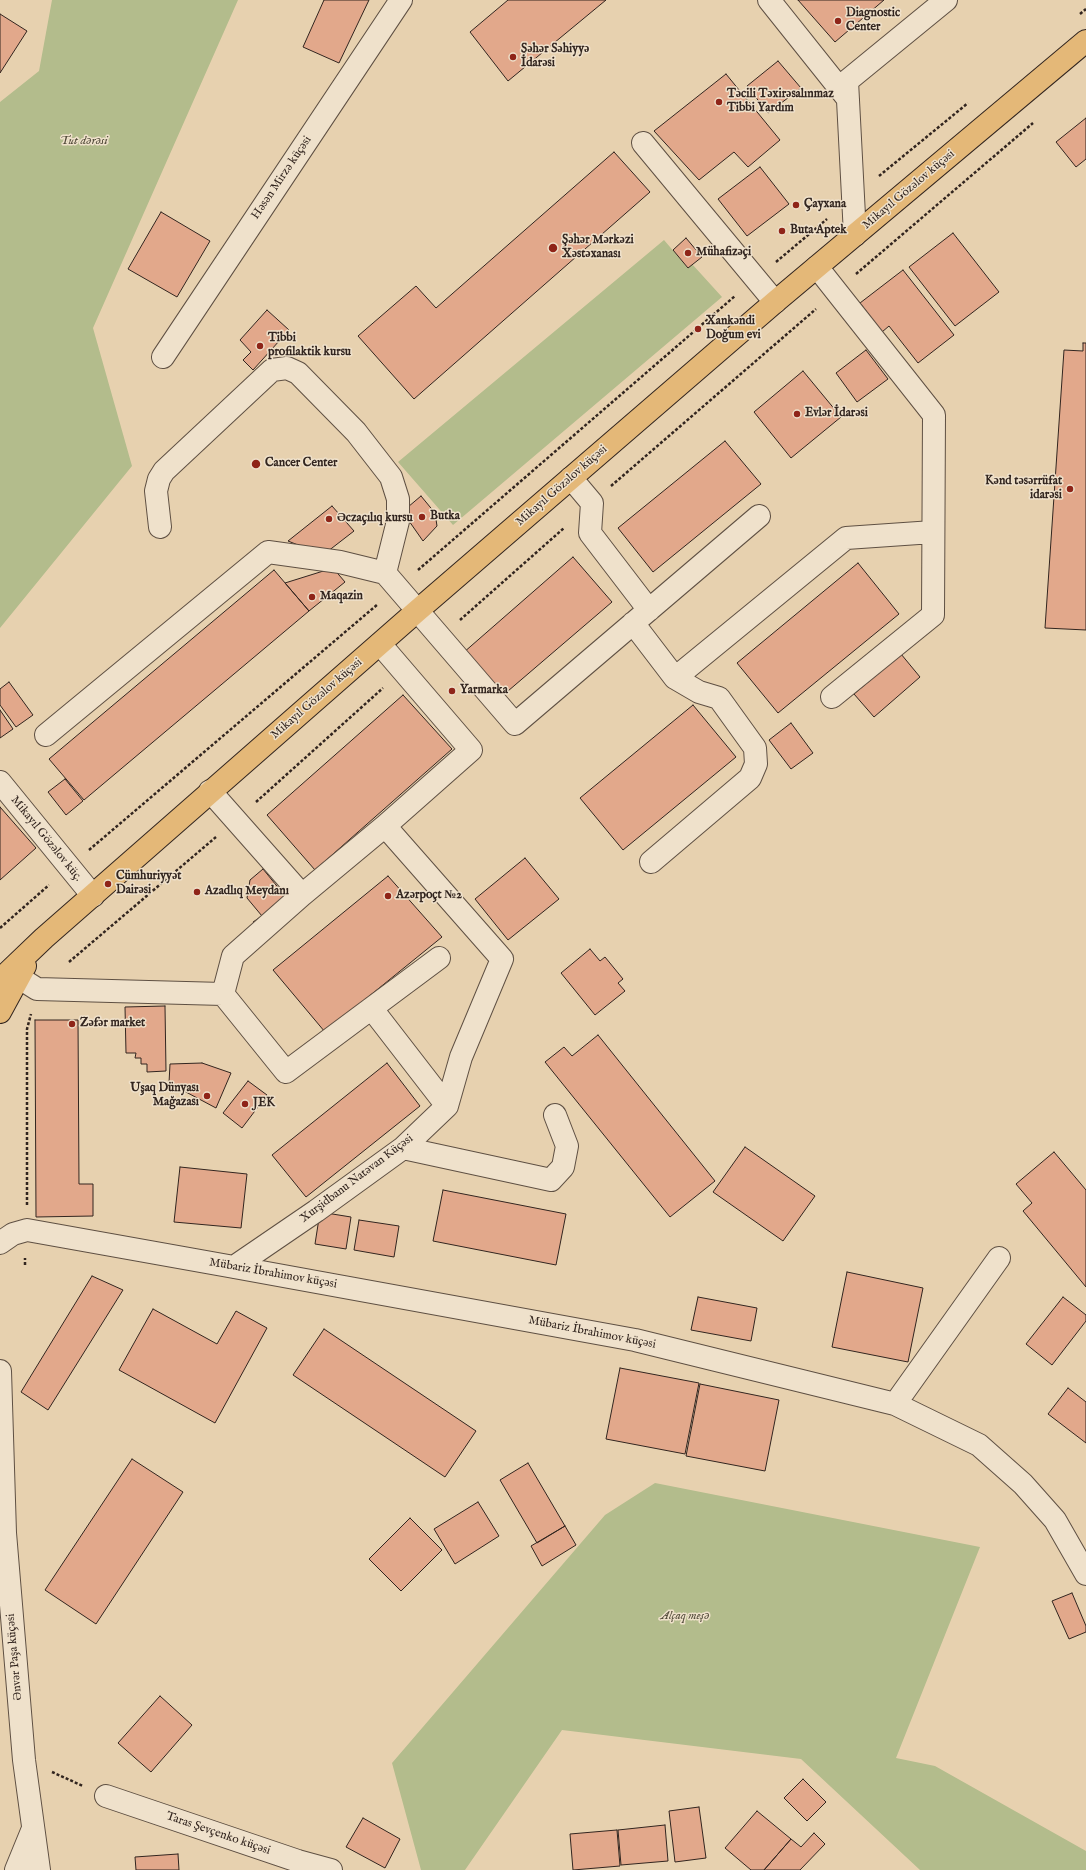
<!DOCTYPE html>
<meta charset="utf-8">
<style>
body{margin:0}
canvas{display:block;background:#e7d1af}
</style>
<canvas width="1086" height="1870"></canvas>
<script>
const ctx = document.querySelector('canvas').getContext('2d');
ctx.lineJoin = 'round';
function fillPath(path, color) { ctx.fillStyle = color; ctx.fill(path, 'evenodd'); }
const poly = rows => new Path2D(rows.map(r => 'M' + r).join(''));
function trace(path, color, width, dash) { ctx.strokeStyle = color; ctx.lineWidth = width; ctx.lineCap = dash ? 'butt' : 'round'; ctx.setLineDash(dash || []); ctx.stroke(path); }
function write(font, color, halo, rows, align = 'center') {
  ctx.font = font + ' "IM FELL English",serif'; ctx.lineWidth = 3; ctx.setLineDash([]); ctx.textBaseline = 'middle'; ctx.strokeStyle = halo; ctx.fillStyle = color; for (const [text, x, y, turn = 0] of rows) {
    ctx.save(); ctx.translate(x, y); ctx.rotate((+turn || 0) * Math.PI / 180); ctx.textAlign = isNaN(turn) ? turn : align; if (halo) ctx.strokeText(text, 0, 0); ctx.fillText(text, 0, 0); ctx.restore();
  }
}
fillPath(poly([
 [52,0,238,0,93,328,132,466,0,628,0,102,39,71],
 [664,240,688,268,692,264,722,297,453,525,398,462],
 [655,1483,980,1547,896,1758,935,1766,1086,1851,1086,1870,920,1870,801,1759,562,1730,465,1870,421,1870,392,1763,605,1515]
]), '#b3bc8c');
const building = poly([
 [324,0,369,0,339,63,303,47,324,0],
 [508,0,606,0,508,81,470,32,508,0],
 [798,0,884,0,835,42,798,0],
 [0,14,27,31,0,73,0,14],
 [778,61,801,88,768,113,747,86,778,61],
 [726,74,780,140,748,167,734,152,699,180,654,131,726,74],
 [1086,118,1086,159,1076,167,1056,142,1086,118],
 [614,152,650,192,414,399,358,336,416,286,436,308,614,152],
 [760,167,789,204,747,236,718,199,760,167],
 [161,212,210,241,177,297,128,269,161,212],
 [953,233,999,292,955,326,909,267,953,233],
 [686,238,702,257,688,268,673,250,686,238],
 [903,270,954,335,918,363,889,326,882,332,860,303,903,270],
 [267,310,289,330,253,370,243,360,251,352,240,340,267,310],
 [1083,343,1086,343,1086,630,1045,628,1064,350,1083,351,1083,343],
 [866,350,888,379,857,402,836,373,866,350],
 [803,371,841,417,791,458,754,412,803,371],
 [725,441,761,484,653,572,618,528,725,441],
 [421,496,435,513,437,526,423,541,409,521,408,507,421,496],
 [332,506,354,531,323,555,288,541,332,506],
 [573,557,612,602,501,697,463,653,573,557],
 [858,563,899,614,778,713,737,663,858,563],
 [333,568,345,582,309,611,285,583,333,568],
 [274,570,309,611,84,800,49,759,274,570],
 [901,654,920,677,874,717,854,694,901,654],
 [9,682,33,715,16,727,0,705,0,689,9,682],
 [403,695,452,749,315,870,267,815,403,695],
 [693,705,736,757,623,850,580,798,693,705],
 [0,710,13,729,0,738,0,710],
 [791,723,813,753,791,769,769,740,791,723],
 [65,779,83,801,66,815,48,792,65,779],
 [0,807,36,848,0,880,0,807],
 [525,858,559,899,508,940,475,899,525,858],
 [263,869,285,896,268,910,274,917,259,929,253,922,262,916,247,898,250,880,263,869],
 [388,876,442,937,325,1032,273,970,388,876],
 [590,949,600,961,605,957,623,979,618,983,625,991,595,1015,561,973,590,949],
 [165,1006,166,1071,147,1072,147,1064,141,1064,141,1058,135,1058,136,1053,126,1053,125,1007,165,1006],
 [35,1020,78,1020,79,1184,93,1184,93,1216,36,1217,35,1020],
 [598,1035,715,1181,670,1217,545,1062,564,1047,572,1056,598,1035],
 [202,1063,231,1073,216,1108,169,1083,170,1064,202,1063],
 [387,1063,420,1106,306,1197,272,1155,387,1063],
 [248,1081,267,1095,242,1128,223,1113,248,1081],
 [745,1147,815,1196,783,1241,713,1192,745,1147],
 [1054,1152,1086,1190,1086,1287,1023,1211,1032,1203,1016,1184,1054,1152],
 [180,1167,247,1174,241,1228,174,1222,180,1167],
 [443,1190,566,1214,556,1265,433,1241,443,1190],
 [320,1212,351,1217,346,1249,315,1244,320,1212],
 [359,1220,399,1226,394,1257,354,1250,359,1220],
 [847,1272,923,1288,908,1362,832,1347,847,1272],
 [92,1276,123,1290,48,1410,21,1392,92,1276],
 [698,1297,757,1308,751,1341,691,1330,698,1297],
 [1063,1297,1086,1315,1086,1321,1052,1365,1026,1344,1063,1297],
 [153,1309,217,1344,236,1311,267,1328,215,1423,119,1370,153,1309],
 [324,1329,476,1431,445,1477,293,1375,324,1329],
 [620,1368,699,1383,685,1454,606,1439,620,1368],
 [700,1384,779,1400,765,1471,686,1456,700,1384],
 [1068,1388,1086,1402,1086,1443,1048,1414,1068,1388],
 [132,1459,183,1492,96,1624,45,1590,132,1459],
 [528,1463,565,1526,537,1543,500,1480,528,1463],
 [478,1502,499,1536,455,1564,434,1529,478,1502],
 [410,1518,442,1550,401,1591,369,1559,410,1518],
 [565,1526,576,1545,542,1566,531,1546,565,1526],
 [1072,1593,1086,1626,1086,1632,1069,1639,1052,1601,1072,1593],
 [160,1696,192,1725,151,1772,118,1743,160,1696],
 [803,1779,826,1802,807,1821,784,1798,803,1779],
 [699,1807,706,1858,675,1862,669,1811,699,1807],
 [757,1811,791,1839,764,1870,751,1870,725,1848,757,1811],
 [363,1818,400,1839,385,1868,346,1847,363,1818],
 [665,1825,668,1861,621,1865,618,1830,665,1825],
 [617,1830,620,1866,573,1870,570,1834,617,1830],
 [814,1833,825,1844,800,1870,764,1870,791,1839,801,1847,814,1833],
 [178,1854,179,1870,136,1870,135,1857,178,1854]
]);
fillPath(building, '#e2a88b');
trace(building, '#32251f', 1);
const minor = poly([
 [769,0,848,99],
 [643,143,775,302],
 [855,235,847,81,946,0],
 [817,267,934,415,933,615,832,697],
 [163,357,401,0],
 [571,478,592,503,590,533,649,610],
 [160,527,156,491,159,479,164,471,272,370,287,368,298,373,356,432,391,477,398,499,398,521,385,573,515,724,759,516],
 [633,623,675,678,699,692,719,698,755,748,756,764,750,778,651,862],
 [380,644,471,750,385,826],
 [675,678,846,538,933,532],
 [46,735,268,552,340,562,385,573],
 [0,782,93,896],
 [210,791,302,895,233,956,223,994,286,1072,439,958],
 [18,977,37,989,223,994],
 [372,1009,447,1106],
 [403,1148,551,1180,563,1167,567,1146,555,1115],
 [0,1243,13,1234,27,1230,234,1267,635,1340,895,1404,979,1445,1023,1484,1055,1520,1086,1574],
 [234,1267,316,1211,403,1148,447,1106,461,1057,502,959,385,826,302,895],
 [0,1371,5,1533,24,1760,39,1870],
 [895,1404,999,1258],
 [106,1796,298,1861,331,1870],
 [16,1870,32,1831]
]);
const major = poly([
 [0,980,44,938,417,611,775,302,1086,41],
 [0,1012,25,966]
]);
trace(minor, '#5f5043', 24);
trace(major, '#32251f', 24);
trace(poly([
 [1080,14,1086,9],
 [879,176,968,103],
 [776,262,827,219],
 [856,274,1033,123],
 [611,486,816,309],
 [418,570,735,296],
 [460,620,564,528],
 [256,802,383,688],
 [89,850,378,604],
 [0,928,49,885],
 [69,962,216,837],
 [27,1205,27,1029,31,1014],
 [25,1265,25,1258],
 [52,1772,83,1786]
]), '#32251f', 2.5, [3, 2]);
trace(minor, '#efe1cb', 22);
trace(major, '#e4b878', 22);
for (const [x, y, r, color] of [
 [838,21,4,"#8f2418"],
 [513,57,4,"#8f2418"],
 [719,102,4,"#8f2418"],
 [796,205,4,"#8f2418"],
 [782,231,4,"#8f2418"],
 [553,248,5,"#8f2418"],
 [688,253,4,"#8f2418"],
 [698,329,4,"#8f2418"],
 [260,346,4,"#8f2418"],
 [797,414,4,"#8f2418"],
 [256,464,5,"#8f2418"],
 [1070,489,4,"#8f2418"],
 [422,517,4,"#8f2418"],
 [329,519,4,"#8f2418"],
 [312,597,4,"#8f2418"],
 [452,691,4,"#8f2418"],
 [108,884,4,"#8f2418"],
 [197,892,4,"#8f2418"],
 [388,896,4,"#8f2418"],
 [72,1024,4,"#8f2418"],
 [207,1096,4,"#8f2418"],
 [245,1104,4,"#8f2418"]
]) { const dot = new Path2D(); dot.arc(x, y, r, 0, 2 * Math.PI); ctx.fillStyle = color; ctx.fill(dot); trace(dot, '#efe1cb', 1.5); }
write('bold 12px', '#32251f', '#efe1cb', [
 ["Diagnostic",846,14],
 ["Center",846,28],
 ["Şəhər Səhiyyə",521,50],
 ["İdarəsi",521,64],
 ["Təcili Təxirəsalınmaz",727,95],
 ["Tibbi Yardım",727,109],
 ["Çayxana",804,205],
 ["Buta Aptek",790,231],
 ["Şəhər Mərkəzi",562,241],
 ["Xəstəxanası",562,255],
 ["Mühafizəçi",696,253],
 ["Xankəndi",706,322],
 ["Doğum evi",706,336],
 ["Tibbi",268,339],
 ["profilaktik kursu",268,353],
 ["Evlər İdarəsi",805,414],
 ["Cancer Center",265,464],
 ["Kənd təsərrüfat",1062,482,"right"],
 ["idarəsi",1062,496,"right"],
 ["Butka",430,517],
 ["Əczaçılıq kursu",337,519],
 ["Maqazin",320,597],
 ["Yarmarka",460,691],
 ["Cümhuriyyət",116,877],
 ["Dairəsi",116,891],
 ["Azadlıq Meydanı",205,892],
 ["Azərpoçt №2",396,896],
 ["Zəfər market",80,1024],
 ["Uşaq Dünyası",199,1089,"right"],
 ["Mağazası",199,1103,"right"],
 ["JEK",253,1104]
], 'left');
write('italic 12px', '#524b3a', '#efe1cb', [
 ["Tut dərəsi",84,142],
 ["Alçaq meşə",685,1617]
]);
write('12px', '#32251f', '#efe1cb', [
 ["Həsən Mirzə küçəsi",282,178,-56],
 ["Mikayıl Gözəlov küçəsi",909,190,-40],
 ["Mikayıl Gözəlov küçəsi",562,486,-41],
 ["Mikayıl Gözəlov küçəsi",317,699,-41],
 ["Mikayıl Gözəlov küç.",46,839,51],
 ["Xurşidbanu Natəvan Küçəsi",357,1179,-37],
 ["Mübariz İbrahimov küçəsi",273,1274,10],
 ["Mübariz İbrahimov küçəsi",592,1333,11],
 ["Ənvər Paşa küçəsi",15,1657,-95],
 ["Taras Şevçenko küçəsi",218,1834,19]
]);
</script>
